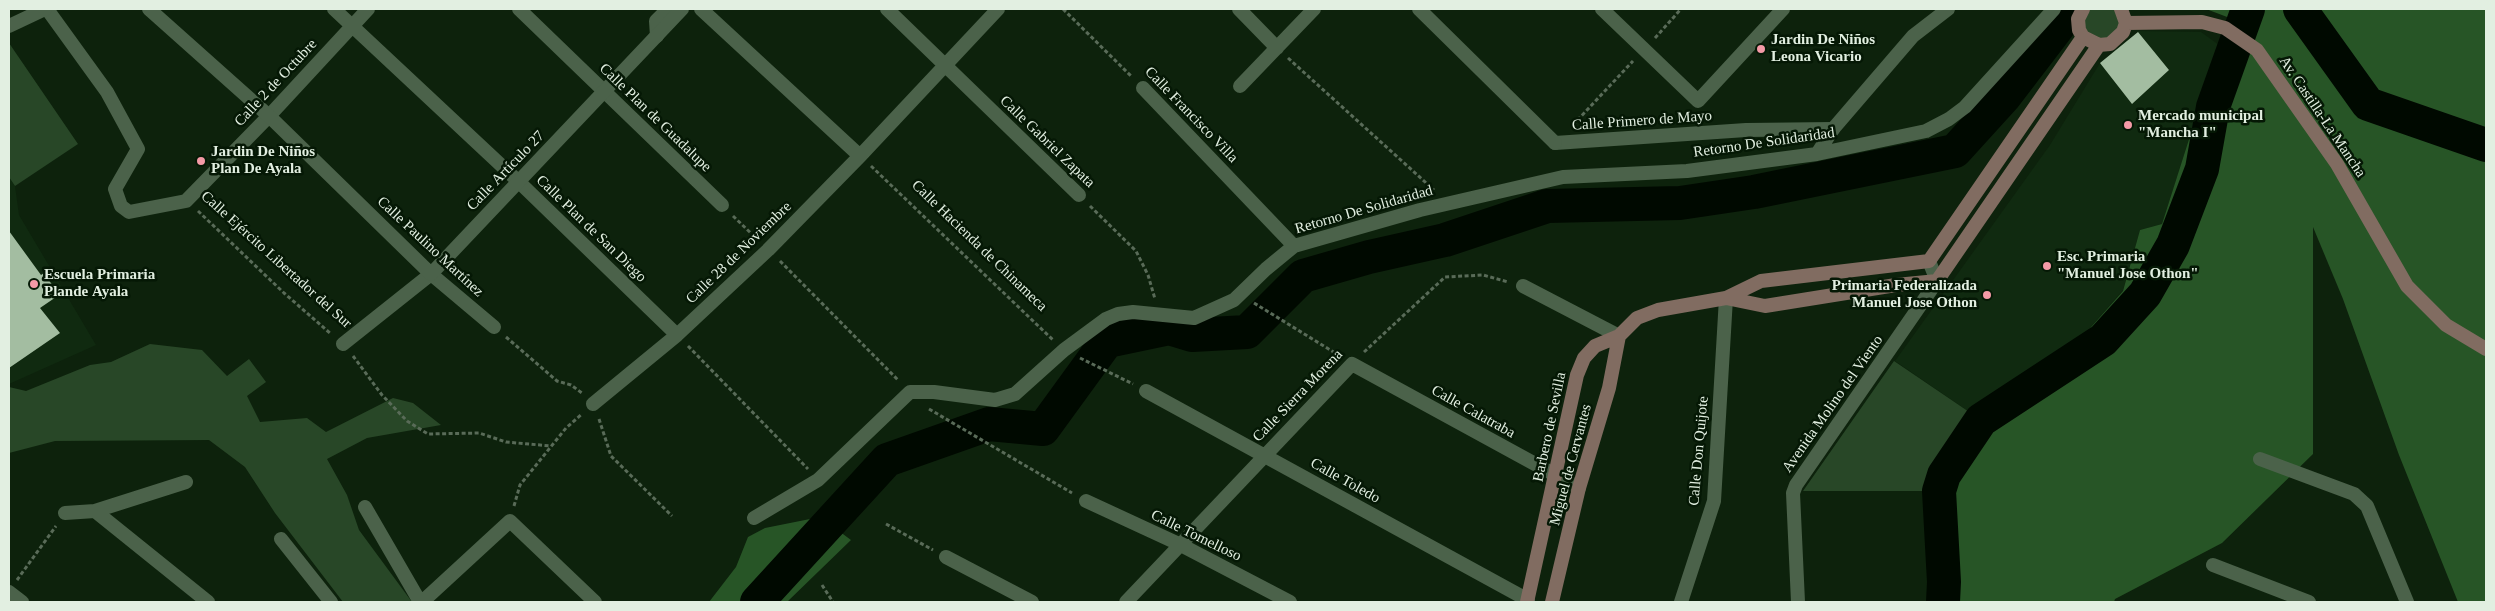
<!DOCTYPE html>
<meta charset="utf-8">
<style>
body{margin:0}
#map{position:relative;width:2495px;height:611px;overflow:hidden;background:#0d220c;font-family:"Times New Roman",serif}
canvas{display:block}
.frame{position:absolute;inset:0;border:10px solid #e2efe1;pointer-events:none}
</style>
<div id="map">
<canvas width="2495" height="611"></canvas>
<div class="frame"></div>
</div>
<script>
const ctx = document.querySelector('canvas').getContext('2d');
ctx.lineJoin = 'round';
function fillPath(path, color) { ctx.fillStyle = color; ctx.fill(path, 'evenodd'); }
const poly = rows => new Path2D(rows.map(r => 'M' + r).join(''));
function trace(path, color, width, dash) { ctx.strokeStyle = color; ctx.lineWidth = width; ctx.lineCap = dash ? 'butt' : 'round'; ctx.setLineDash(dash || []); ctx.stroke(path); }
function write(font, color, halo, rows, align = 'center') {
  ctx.font = font + ' "Times New Roman",serif'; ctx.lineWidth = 5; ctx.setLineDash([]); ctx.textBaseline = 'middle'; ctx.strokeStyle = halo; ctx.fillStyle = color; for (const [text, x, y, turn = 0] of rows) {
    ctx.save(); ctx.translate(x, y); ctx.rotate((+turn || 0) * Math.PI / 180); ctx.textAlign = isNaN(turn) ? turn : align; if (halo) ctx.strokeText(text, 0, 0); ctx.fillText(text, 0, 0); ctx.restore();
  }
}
fillPath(poly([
 [2137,31,2201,32,2219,45,2162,224,2140,230,2123,290,2069,352,1981,420,1895,361,2050,145,2100,63,2132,104,2169,70],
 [9,177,15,186,19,215,96,345,9,384]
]), '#102a10');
fillPath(poly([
 [2088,9,2117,9,2123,22,2111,39,2095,40,2083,27],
 [9,43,78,144,15,186,9,177],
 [150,344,202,350,227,376,249,359,266,382,247,396,260,422,307,418,326,432,393,398,413,403,441,425,367,438,327,459,347,495,359,530,412,602,343,602,275,513,245,467,209,440,55,441,9,453,9,387,26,391,90,365,111,362],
 [1894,361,1981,420,1944,474,1939,491,1803,491]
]), '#284727');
fillPath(poly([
 [2206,9,2486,9,2486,602,2458,602,2399,455,2343,299,2313,227,2313,454,2222,543,2115,599,2114,602,1943,602,1939,491,1944,475,1981,420,2069,352,2123,291,2140,230,2162,224,2219,45,2233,52,2243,23],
 [820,517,851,540,787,602,709,602,736,567,748,537,765,528]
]), '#275526');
trace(poly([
 [2300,9,2368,104,2486,145],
 [757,602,887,460,989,424,1043,429,1107,341,1169,328,1192,335,1247,332,1303,276,1369,257,1445,240,1547,206,1680,203,1754,192,1955,151,2005,96,2064,19],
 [1943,602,1944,582,1939,491,1944,475,1981,420,2103,340,2145,294,2173,245,2202,169,2213,107,2248,9]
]), '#000900', 34);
fillPath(poly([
 [2138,32,2169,70,2132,104,2100,63],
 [9,231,41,275,44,273,59,295,40,308,60,333,9,368]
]), '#a3bda1');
trace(poly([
 [1063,9,1132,77],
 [1655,38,1681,9],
 [1288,58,1434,190],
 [1573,125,1633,61],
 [871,166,1053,340],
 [1090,206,1136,251,1148,275,1155,299],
 [198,211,284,293,331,334],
 [733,216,757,239],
 [780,261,899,381],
 [1254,303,1340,356],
 [506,337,557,381,571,385,582,393],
 [688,346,808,469],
 [1364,352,1445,277,1483,275,1508,282],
 [353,356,382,395,407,421,428,434,479,433,506,442,551,446],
 [1080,358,1133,384],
 [929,409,1072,493],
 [599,419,611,456,672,516],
 [514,506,520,485,566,428,582,414],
 [886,524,933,550],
 [17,580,56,526],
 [822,585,833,602]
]), '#596b58', 3, [4, 2.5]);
trace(poly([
 [1555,143,1746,130,1833,129]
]), '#4b624a', 14);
trace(poly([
 [47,9,107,92,138,149,115,189,121,206,129,212,186,201,269,116,368,9],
 [334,9,519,182,677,335],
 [519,9,722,205],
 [701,9,860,156],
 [887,9,1079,195],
 [1239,9,1277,48],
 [1419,9,1555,143],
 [1602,9,1698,101,1783,9],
 [657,36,656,21,668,9],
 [1240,86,1314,9],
 [1143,88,1294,246],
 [1817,154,1833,129,1913,36,1948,9],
 [1523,286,1619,336],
 [343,344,431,274,494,327],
 [1146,391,1528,600,1525,602],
 [593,404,677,335,768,250,860,156,998,9],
 [2260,459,2354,494,2367,506,2407,602],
 [1086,501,1179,544,1290,602],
 [365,507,420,602],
 [95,511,208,602],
 [65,513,95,511,186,482],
 [754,518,818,480,910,392,934,392,995,400,1015,394,1064,350,1106,319,1118,314,1133,312,1194,318,1234,300,1266,269,1294,246,1420,210,1563,177,1687,171,1817,154,1926,131,1949,119,1965,107,2054,9],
 [281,539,331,602],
 [946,557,1032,602],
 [2213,565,2309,602],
 [9,592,22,602],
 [422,602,510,521,595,602],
 [1126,602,1352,364,1579,488],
 [1681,602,1714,501,1726,298]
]), '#4b624a', 14);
trace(poly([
 [149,9,269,116,431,274,682,9],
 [9,26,45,9],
 [1798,602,1793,493,1796,485,1937,281,1929,261]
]), '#4b624a', 14);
trace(poly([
 [2083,9,2078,19,2079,30,2083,37,2099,45,2110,44,2123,32,2126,23,2121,9],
 [2126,23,2202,22,2225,28,2257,50,2337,164,2407,286,2446,325,2486,349],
 [1726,298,1765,306,1896,285,1937,281,2099,45],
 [1527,602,1577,375,1584,358,1595,346,1619,336,1637,318,1658,310,1726,298,1761,281,1929,261,2083,37],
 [1552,602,1579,488,1609,388,1619,336]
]), '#816c61', 14);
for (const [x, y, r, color] of [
 [1761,49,5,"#f49aa6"],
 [2128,125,5,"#f49aa6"],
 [201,161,5,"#f49aa6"],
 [2047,266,5,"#f49aa6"],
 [34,284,5,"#f49aa6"],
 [1987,295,5,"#f49aa6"]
]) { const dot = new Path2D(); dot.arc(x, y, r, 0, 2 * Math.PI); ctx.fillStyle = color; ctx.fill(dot); trace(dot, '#051805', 2); }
write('bold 15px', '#e2efe1', '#051805', [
 ["Jardin De Niños",1771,40],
 ["Leona Vicario",1771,57],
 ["Mercado municipal",2138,116],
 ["\"Mancha I\"",2138,133],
 ["Jardin De Niños",211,152],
 ["Plan De Ayala",211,169],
 ["Esc. Primaria",2057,257],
 ["\"Manuel Jose Othon\"",2057,274],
 ["Escuela Primaria",44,275],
 ["Plande Ayala",44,292],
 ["Primaria Federalizada",1977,286,"right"],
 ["Manuel Jose Othon",1977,303,"right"]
], 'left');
write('15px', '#e2efe1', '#051805', [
 ["Calle 2 de Octubre",276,83,-47],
 ["Calle Francisco Villa",1191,115,46],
 ["Av. Castilla-La Mancha",2322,117,56],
 ["Calle Plan de Guadalupe",655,118,44],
 ["Calle Primero de Mayo",1642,121,-4],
 ["Calle Gabriel Zapata",1047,142,44],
 ["Retorno De Solidaridad",1764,143,-8],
 ["Calle Artículo 27",506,171,-46],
 ["Retorno De Solidaridad",1364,210,-16],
 ["Calle Plan de San Diego",591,229,44],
 ["Calle Hacienda de Chinameca",979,246,44],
 ["Calle Paulino Martínez",430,247,43],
 ["Calle 28 de Noviembre",739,253,-44],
 ["Calle Ejército Libertador del Sur",276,260,42],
 ["Calle Sierra Morena",1298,396,-46],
 ["Avenida Molino del Viento",1833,404,-55],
 ["Calle Calatraba",1473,412,29],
 ["Barbero de Sevilla",1550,427,-78],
 ["Calle Don Quijote",1699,451,-85],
 ["Miguel de Cervantes",1571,465,-75],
 ["Calle Toledo",1345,481,29],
 ["Calle Tomelloso",1196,536,26]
]);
</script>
